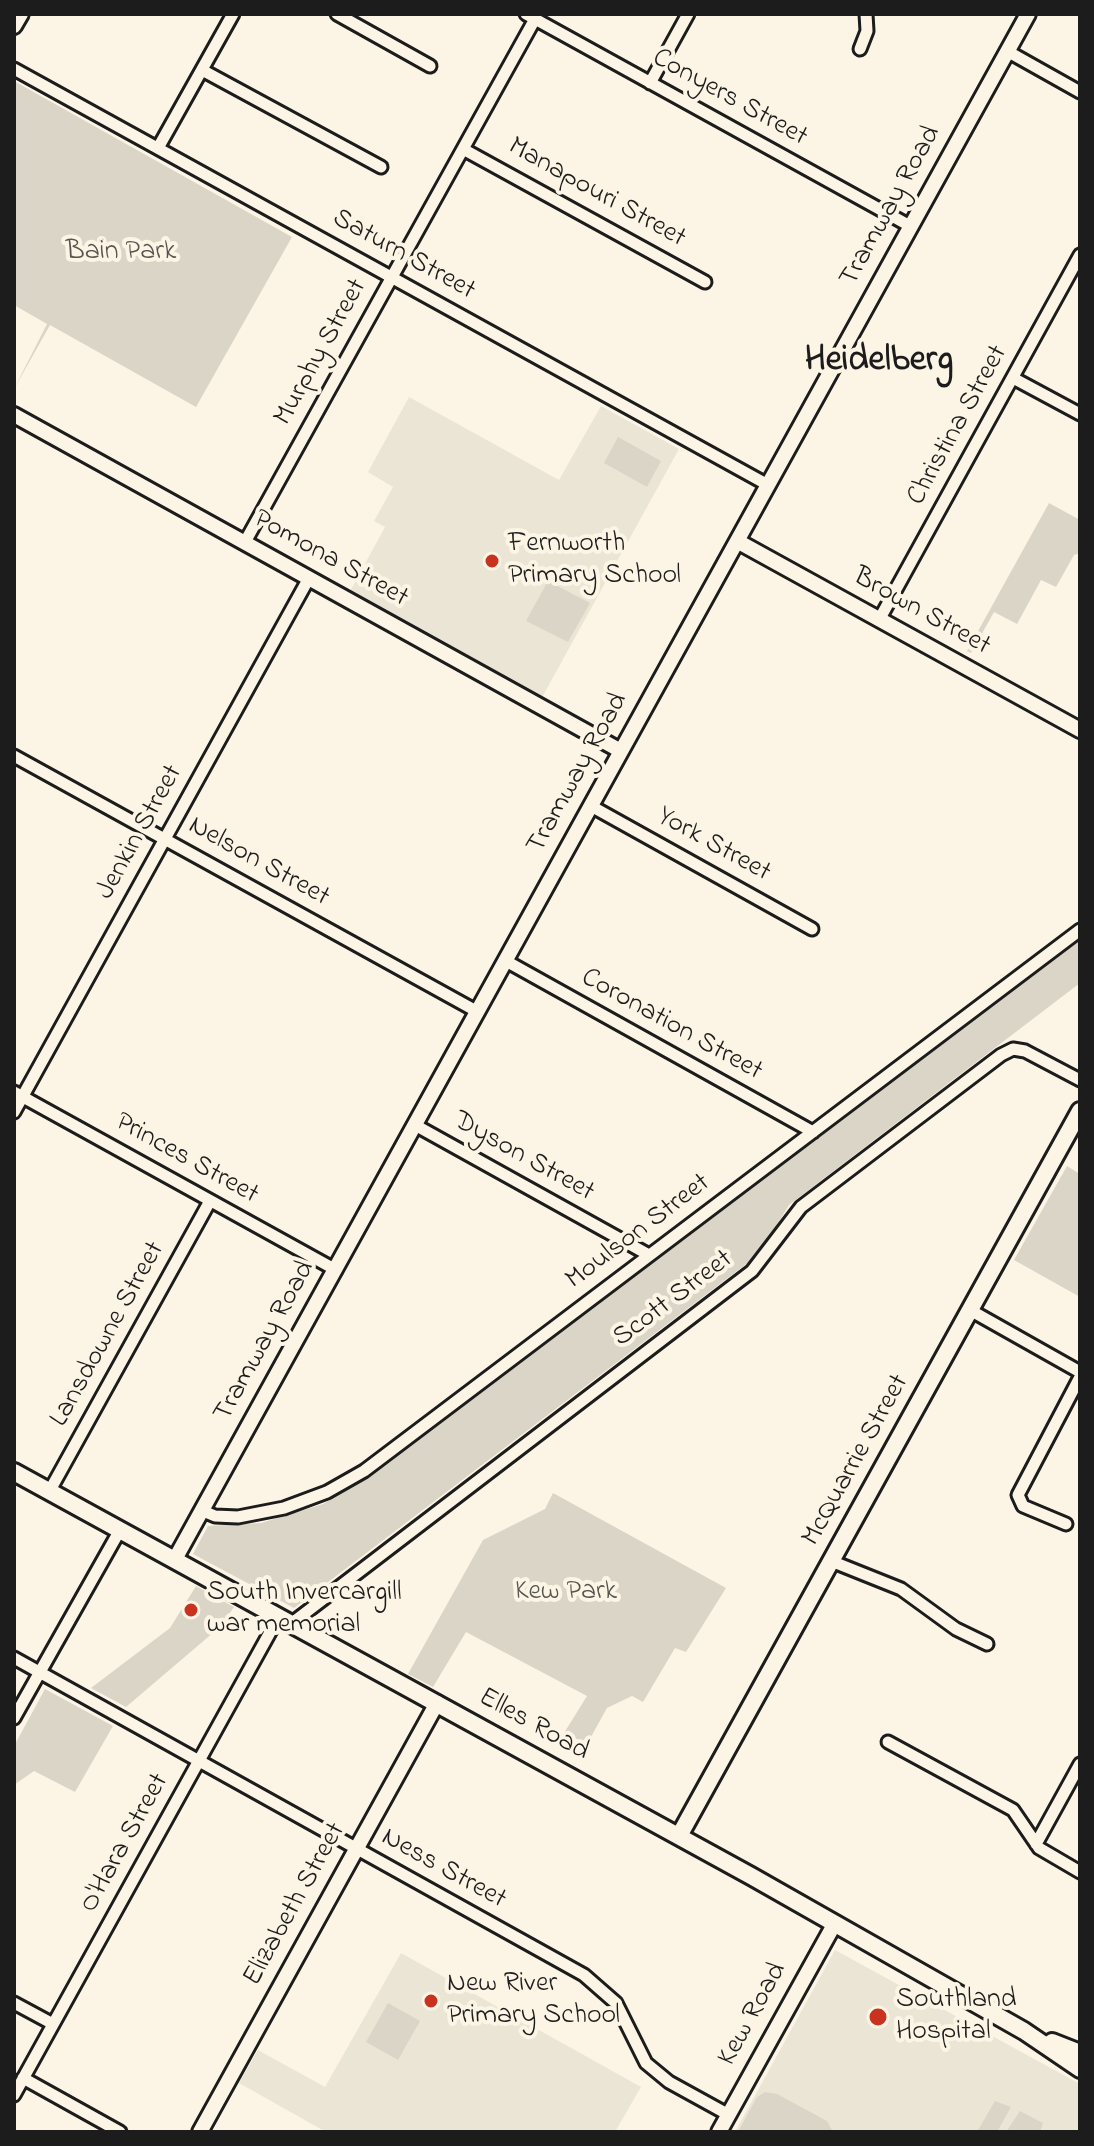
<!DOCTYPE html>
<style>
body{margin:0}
#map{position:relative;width:1094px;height:2146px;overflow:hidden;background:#fcf5e5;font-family:"Indie Flower",sans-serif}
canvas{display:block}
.frame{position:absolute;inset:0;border:16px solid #1c1c1c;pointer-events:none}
</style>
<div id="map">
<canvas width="1094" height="2146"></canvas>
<div class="frame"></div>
</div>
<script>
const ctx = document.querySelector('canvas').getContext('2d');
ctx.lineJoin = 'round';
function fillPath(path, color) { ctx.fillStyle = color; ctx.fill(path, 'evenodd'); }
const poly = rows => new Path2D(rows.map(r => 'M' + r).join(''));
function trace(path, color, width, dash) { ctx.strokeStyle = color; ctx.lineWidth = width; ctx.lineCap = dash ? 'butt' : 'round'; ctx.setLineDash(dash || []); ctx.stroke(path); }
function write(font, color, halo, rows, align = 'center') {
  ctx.font = font + ' "Indie Flower",sans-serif'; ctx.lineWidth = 8; ctx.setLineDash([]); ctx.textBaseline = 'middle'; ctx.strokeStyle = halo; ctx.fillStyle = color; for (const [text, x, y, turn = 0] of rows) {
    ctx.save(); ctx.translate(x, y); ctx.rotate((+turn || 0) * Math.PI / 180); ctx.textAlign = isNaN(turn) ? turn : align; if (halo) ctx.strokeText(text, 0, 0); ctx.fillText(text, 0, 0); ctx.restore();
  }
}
fillPath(poly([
 [409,397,559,480,601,406,679,449,540,701,348,595,385,527,374,521,393,487,368,472],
 [835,1950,1080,2084,1080,2132,735,2132],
 [401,1953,641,2087,615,2132,326,2132,239,2083,258,2050,325,2087]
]), '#ebe5d6');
fillPath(poly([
 [14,81,292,237,196,407,50,325,14,389,47,324,14,305],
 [618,437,661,461,647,487,604,463],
 [1049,503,1080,520,1080,553,1074,555,1056,587,1041,580,1017,624,994,612,971,653,967,651],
 [548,581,590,603,568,642,526,621],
 [1080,936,1080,983,789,1205,758,1255,294,1608,193,1554,208,1526,261,1523,323,1504,363,1480],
 [1067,1166,1080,1174,1080,1297,1014,1260],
 [553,1493,726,1588,686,1652,675,1648,643,1702,632,1696,607,1708,587,1744,564,1733,587,1696,466,1632,433,1687,408,1674,483,1540,545,1509],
 [196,1586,234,1607,221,1626,126,1707,91,1688,170,1628],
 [45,1689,113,1726,75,1792,34,1771,14,1785,14,1746],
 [388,2003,420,2021,398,2060,366,2042],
 [765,2092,777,2094,827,2121,833,2132,738,2132,757,2097],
 [995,2101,1011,2107,997,2132,977,2132],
 [1020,2111,1043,2123,1040,2132,1006,2132]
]), '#dbd5c8');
const minor = poly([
 [337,14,430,66],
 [526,14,910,226],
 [860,49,867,31,866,14],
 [1007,51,1080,92],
 [14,69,768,485],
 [202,70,381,167],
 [650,83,688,14],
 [158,148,233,14],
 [463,149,705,282],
 [1013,378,1080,414],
 [245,542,535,19],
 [879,620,1080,255],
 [14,756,478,1012],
 [591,806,812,929],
 [506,961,813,1132],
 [14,1092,336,1270],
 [14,1112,309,578],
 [415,1125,649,1255],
 [970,1310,1080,1372],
 [49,1492,210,1201],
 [203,1511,215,1516,238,1517,284,1508,327,1492,364,1471,1080,930],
 [1066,1524,1023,1506,1018,1495,1080,1377],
 [831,1561,901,1589,956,1629,987,1644],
 [292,1623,752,1271,801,1207,1001,1055,1013,1049,1025,1051,1080,1080],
 [14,1658,584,1975,616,2003,646,2063,669,2082,729,2115],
 [14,1718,120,1530],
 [888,1742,1013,1810,1039,1848,1080,1872],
 [1036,1844,1080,1764],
 [14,2003,53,2024],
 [23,2078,120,2132],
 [14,2095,279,1616]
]);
const tertiary = poly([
 [14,26,21,14],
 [14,415,621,751],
 [737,541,1080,730],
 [175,1559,1028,14],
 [200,2132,437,1703],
 [719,2132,835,1923]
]);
const secondary = poly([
 [14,1472,751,1876,1024,2031,1080,2069],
 [679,1836,1080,1111],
 [1052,2042,1080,2053]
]);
trace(minor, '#1c1c1c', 17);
trace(tertiary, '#1c1c1c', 20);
trace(secondary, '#1c1c1c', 22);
trace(minor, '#fcf5e5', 11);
trace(tertiary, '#fcf5e5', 14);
trace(secondary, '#fcf5e5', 16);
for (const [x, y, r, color] of [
 [492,561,8,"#c8321e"],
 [191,1610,8,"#c8321e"],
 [431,2001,8,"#c8321e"],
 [878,2017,10,"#c8321e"]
]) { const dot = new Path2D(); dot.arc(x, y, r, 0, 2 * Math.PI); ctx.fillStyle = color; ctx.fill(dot); trace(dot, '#fcf5e5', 3); }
write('28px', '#1c1c1c', '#fcf5e5', [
 ["Conyers Street",729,99,29],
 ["Manapouri Street",596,194,29],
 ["Tramway Road",892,207,-61],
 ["Saturn Street",403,256,29],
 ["Murphy Street",322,353,-61],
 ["Christina Street",959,426,-61],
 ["Pomona Street",330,560,29],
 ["Brown Street",921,613,29],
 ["Tramway Road",579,774,-61],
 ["Jenkin Street",141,833,-61],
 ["York Street",713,846,29],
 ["Nelson Street",258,863,29],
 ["Coronation Street",671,1026,29],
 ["Dyson Street",523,1158,29],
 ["Princes Street",186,1160,29],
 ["Moulson Street",639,1233,-37],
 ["Scott Street",674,1300,-37],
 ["Lansdowne Street",109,1335,-61],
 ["Tramway Road",266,1342,-61],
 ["McQuarrie Street",857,1461,-61],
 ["Elles Road",533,1726,29],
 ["O'Hara Street",126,1844,-61],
 ["Ness Street",443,1870,29],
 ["Elizabeth Street",296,1905,-61],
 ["Kew Road",754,2015,-61]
]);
write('28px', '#555450', '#fcf5e5', [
 ["Bain Park",121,253],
 ["Kew Park",566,1593]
]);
write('28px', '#1c1c1c', '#fcf5e5', [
 ["Fernworth",508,545],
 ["Primary School",508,577],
 ["South Invercargill",207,1594],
 ["war memorial",207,1626],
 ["New River",447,1985],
 ["Primary School",447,2017],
 ["Southland",896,2001],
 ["Hospital",896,2033]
], 'left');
write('bold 36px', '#1c1c1c', '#fcf5e5', [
 ["Heidelberg",879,363]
]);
</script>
